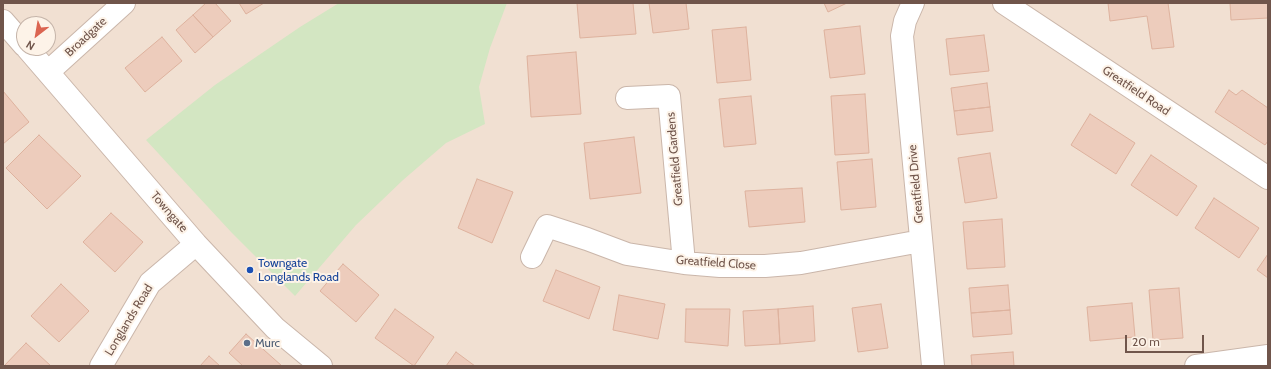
<!DOCTYPE html>
<style>
body{margin:0}
#map{position:relative;width:1271px;height:369px;overflow:hidden;background:#faefe2;font-family:Cabin,sans-serif}
canvas{display:block}
.frame{position:absolute;inset:0;border:4px solid #70554b;pointer-events:none}
.north{position:absolute;left:16px;top:16px;width:40px;height:40px;box-sizing:border-box;background:#fdf3e8;border:1px solid #c5b4a9;border-radius:50%;rotate:211deg;font-size:11px;font-weight:700;line-height:16px;text-align:center;color:#70554b}
.north::after{content:'';display:block;margin:auto;width:14px;height:18px;background:#db6551;clip-path:polygon(50% 0,100% 100%,50% 72%,0 100%)}
.scale{position:absolute;left:1125px;top:335px;width:79px;height:18px;box-sizing:border-box;border:2px solid #70554b;border-top:0;padding-left:5px;font-size:12px;line-height:14px;white-space:nowrap;color:#70554b;-webkit-text-stroke:3px #fdf3e8;paint-order:stroke}
</style>
<div id="map">
<canvas width="1271" height="369"></canvas>
<div class="frame"></div>
<div class="north">N</div>
<div class="scale">20 m</div>
</div>
<script>
const ctx = document.querySelector('canvas').getContext('2d');
ctx.lineJoin = 'round';
function fillPath(path, color) { ctx.fillStyle = color; ctx.fill(path, 'evenodd'); }
const poly = rows => new Path2D(rows.map(r => 'M' + r).join(''));
function trace(path, color, width, dash) { ctx.strokeStyle = color; ctx.lineWidth = width; ctx.lineCap = dash ? 'butt' : 'round'; ctx.setLineDash(dash || []); ctx.stroke(path); }
function write(font, color, halo, rows, align = 'center') {
  ctx.font = font + ' Cabin,sans-serif'; ctx.lineWidth = 4; ctx.setLineDash([]); ctx.textBaseline = 'middle'; ctx.strokeStyle = halo; ctx.fillStyle = color; for (const [text, x, y, turn = 0] of rows) {
    ctx.save(); ctx.translate(x, y); ctx.rotate((+turn || 0) * Math.PI / 180); ctx.textAlign = isNaN(turn) ? turn : align; if (halo) ctx.strokeText(text, 0, 0); ctx.fillText(text, 0, 0); ctx.restore();
  }
}
fillPath(poly([
 [3,3,1268,3,1268,366,3,366],
 [24,24,48,24,48,48,24,48]
]), '#f1e0d2');
fillPath(poly([
 [339,3,507,3,490,48,479,87,485,124,446,143,403,180,356,225,295,296,232,233,146,140,215,85,300,27]
]), '#d3e6c2');
const building = poly([
 [206,3,215,3,231,21,213,37,193,15,206,3],
 [239,3,264,3,246,14,239,3],
 [577,3,633,3,636,34,580,38,577,3],
 [649,3,686,3,689,29,653,33,649,3],
 [824,3,847,3,828,12,824,3],
 [1108,3,1168,3,1174,47,1152,49,1147,16,1110,21,1108,3],
 [1230,3,1268,3,1268,18,1231,20,1230,3],
 [193,15,213,37,195,53,176,30,193,15],
 [860,26,865,74,830,78,824,30,860,26],
 [746,27,751,80,717,83,712,30,746,27],
 [984,35,989,71,950,75,946,39,984,35],
 [162,37,182,61,145,92,125,68,162,37],
 [576,52,581,114,531,117,527,56,576,52],
 [987,83,990,107,954,111,951,88,987,83],
 [1229,90,1236,95,1242,90,1268,108,1268,141,1265,145,1215,112,1229,90],
 [3,91,29,122,3,144,3,91],
 [865,94,869,153,835,155,831,96,865,94],
 [751,96,756,144,724,147,719,99,751,96],
 [990,107,993,131,957,135,954,111,990,107],
 [1090,114,1135,143,1116,174,1071,145,1090,114],
 [39,135,81,176,47,209,6,168,39,135],
 [634,137,641,193,590,199,584,143,634,137],
 [990,153,997,198,965,203,958,158,990,153],
 [1151,155,1197,186,1177,216,1131,185,1151,155],
 [872,159,876,207,841,210,837,162,872,159],
 [477,179,513,192,492,243,458,228,477,179],
 [802,188,805,222,749,227,745,191,802,188],
 [1214,198,1259,228,1239,258,1195,228,1214,198],
 [111,213,143,242,115,272,83,242,111,213],
 [1002,219,1005,267,967,269,963,222,1002,219],
 [1268,254,1268,278,1257,270,1268,254],
 [343,264,379,295,356,322,320,291,343,264],
 [556,270,600,287,589,319,543,301,556,270],
 [61,284,89,311,59,342,31,316,61,284],
 [1008,285,1010,310,971,313,969,288,1008,285],
 [1179,288,1183,338,1153,340,1149,290,1179,288],
 [619,295,665,304,658,339,613,330,619,295],
 [1132,303,1135,337,1090,341,1087,307,1132,303],
 [881,304,888,348,858,352,852,308,881,304],
 [813,306,815,341,780,344,778,309,813,306],
 [395,309,434,337,414,366,375,338,395,309],
 [686,309,730,309,728,346,685,342,686,309],
 [778,309,780,344,745,346,743,311,778,309],
 [1010,310,1012,334,973,337,971,313,1010,310],
 [246,334,282,366,243,366,229,353,246,334],
 [26,343,51,366,4,366,26,343],
 [456,352,475,366,446,366,456,352],
 [1013,352,1014,366,972,366,971,355,1013,352],
 [209,356,220,366,200,366,209,356]
]);
fillPath(building, '#edccbc');
trace(building, '#deb29e', 1);
const minor = poly([
 [913,3,905,21,902,36,933,366],
 [1004,3,1268,178],
 [3,21,24,45],
 [27,48,196,244,275,328,321,366],
 [48,72,124,3],
 [627,98,669,96,684,263],
 [532,257,547,226,587,239,627,254,684,263,720,266,765,266,801,263,921,241],
 [101,366,150,283,196,244],
 [1196,366,1268,356]
]);
trace(minor, '#cab6aa', 24);
trace(minor, '#fff', 22);
for (const [x, y, r, color] of [
 [250,270,4,"#1a4fb4"],
 [247,343,4,"#5c6f8a"]
]) { const dot = new Path2D(); dot.arc(x, y, r, 0, 2 * Math.PI); ctx.fillStyle = color; ctx.fill(dot); trace(dot, '#fdf3e8', 1.5); }
write('12px', '#70554b', '#fdf3e8', [
 ["Broadgate",86,37,-43],
 ["Greatfield Road",1136,91,34],
 ["Greatfield Gardens",675,159,-95],
 ["Greatfield Drive",916,184,-95],
 ["Towngate",169,212,49],
 ["Greatfield Close",716,263,4],
 ["Longlands Road",129,320,-59]
]);
write('12px', '#164399', '#fdf3e8', [
 ["Towngate",258,263],
 ["Longlands Road",258,277]
], 'left');
write('12px', '#4e5e75', '#fdf3e8', [
 ["Murc",255,343]
], 'left');
</script>
